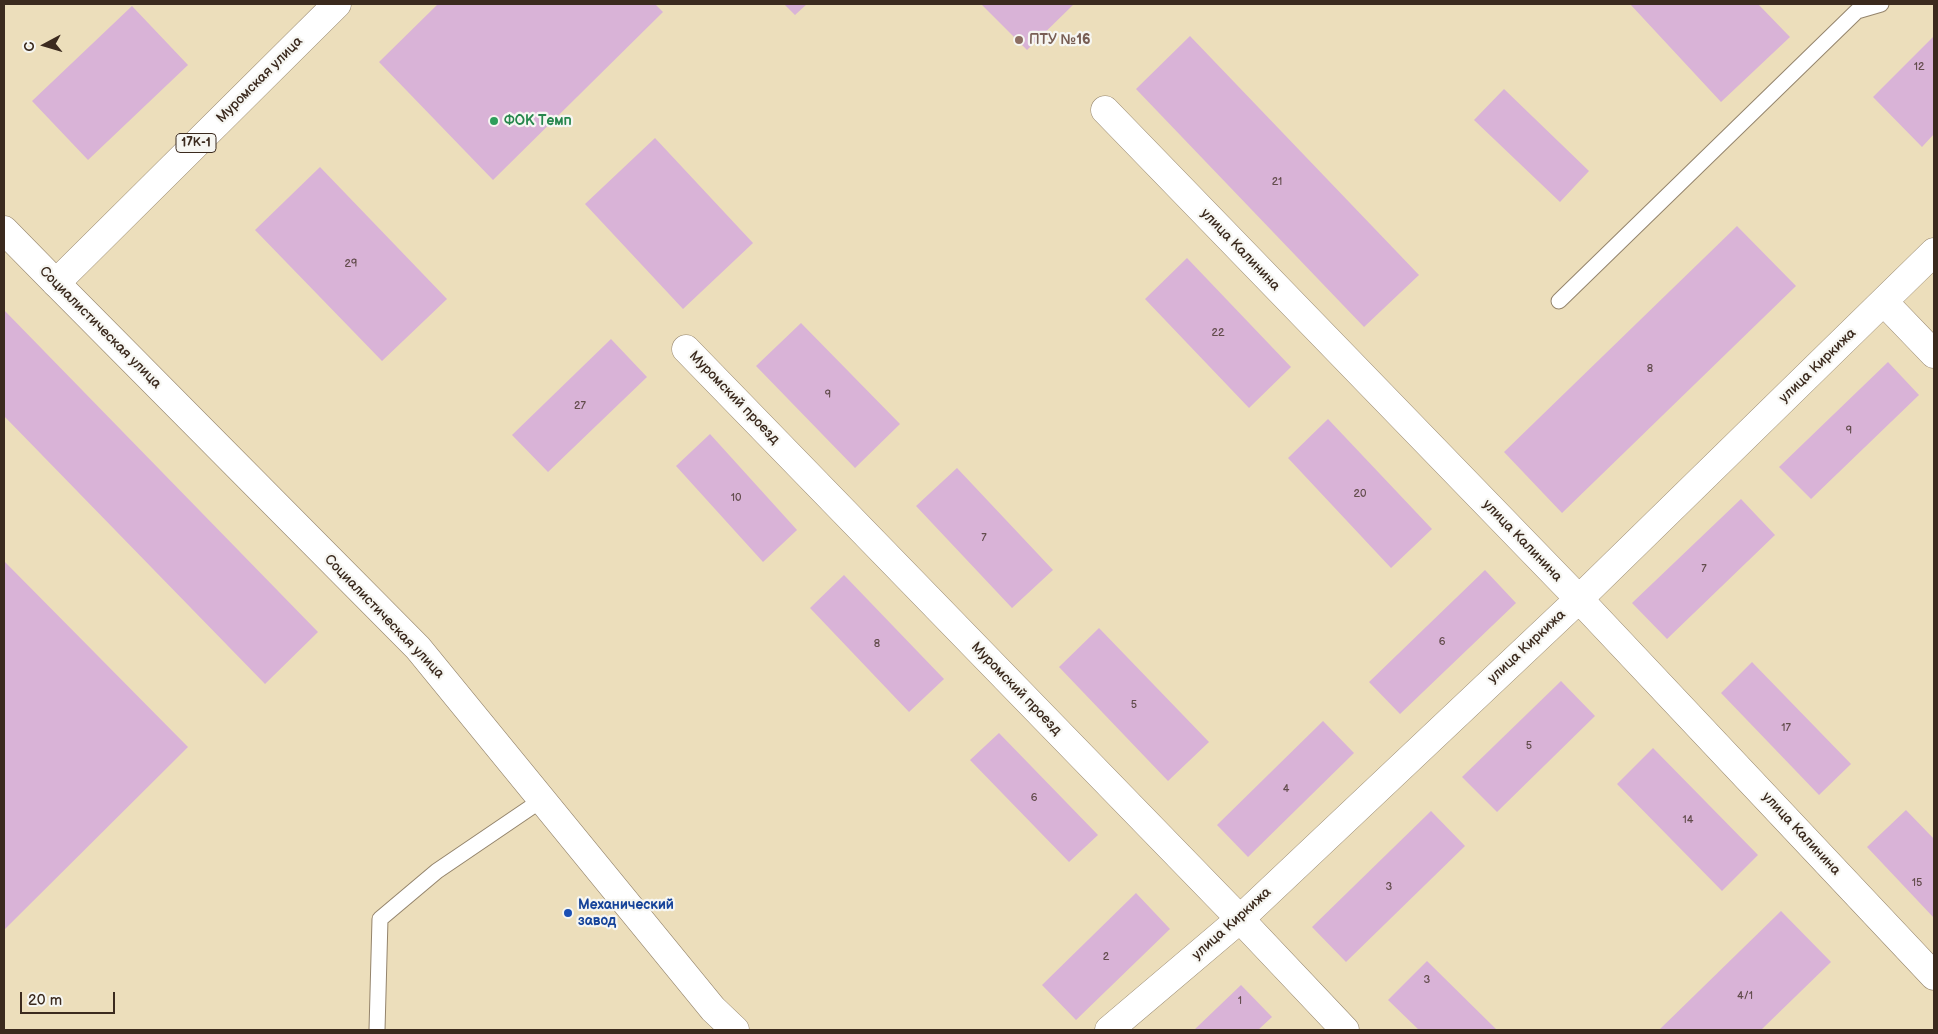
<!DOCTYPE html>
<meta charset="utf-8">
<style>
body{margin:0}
#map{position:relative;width:1938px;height:1034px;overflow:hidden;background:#ecdebb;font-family:"Balsamiq Sans",sans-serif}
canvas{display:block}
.frame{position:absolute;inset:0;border:5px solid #3b2a1e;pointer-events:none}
.north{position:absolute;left:20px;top:20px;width:50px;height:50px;-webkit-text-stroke:4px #f6f6f2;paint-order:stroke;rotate:264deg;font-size:14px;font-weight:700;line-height:20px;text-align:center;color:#3b2a1e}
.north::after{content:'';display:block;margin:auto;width:18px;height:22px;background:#3b2a1e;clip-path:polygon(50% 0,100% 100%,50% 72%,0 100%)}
.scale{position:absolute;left:20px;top:992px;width:95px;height:22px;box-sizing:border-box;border:2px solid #3b2a1e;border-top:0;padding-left:6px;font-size:15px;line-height:18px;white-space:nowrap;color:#3b2a1e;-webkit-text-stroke:4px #f6f6f2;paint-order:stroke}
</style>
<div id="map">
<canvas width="1938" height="1034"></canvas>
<div class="frame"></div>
<div class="north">С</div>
<div class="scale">20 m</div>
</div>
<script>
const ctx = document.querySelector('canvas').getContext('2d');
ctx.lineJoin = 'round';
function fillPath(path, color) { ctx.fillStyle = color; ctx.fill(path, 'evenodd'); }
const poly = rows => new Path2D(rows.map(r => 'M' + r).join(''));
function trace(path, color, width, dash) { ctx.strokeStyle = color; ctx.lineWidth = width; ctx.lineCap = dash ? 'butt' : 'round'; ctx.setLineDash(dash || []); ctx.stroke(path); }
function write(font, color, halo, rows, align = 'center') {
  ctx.font = font + ' "Balsamiq Sans",sans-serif'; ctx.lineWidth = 4.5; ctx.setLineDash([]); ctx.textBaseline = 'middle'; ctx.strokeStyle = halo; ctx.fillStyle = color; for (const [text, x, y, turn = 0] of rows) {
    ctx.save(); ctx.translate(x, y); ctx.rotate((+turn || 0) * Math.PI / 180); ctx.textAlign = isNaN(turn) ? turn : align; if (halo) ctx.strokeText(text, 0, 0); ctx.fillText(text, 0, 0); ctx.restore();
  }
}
fillPath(poly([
 [438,4,655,4,663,12,493,180,379,62],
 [784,4,807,4,795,15],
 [981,4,1074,4,1027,50],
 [1630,4,1758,4,1790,37,1721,102],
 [132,6,188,65,88,160,32,101],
 [1190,36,1419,275,1364,327,1136,89],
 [1934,36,1934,134,1922,147,1873,97],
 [1504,89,1589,171,1560,202,1474,120],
 [655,138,753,243,683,309,585,204],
 [320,167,447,299,382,361,255,230],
 [1737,226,1796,286,1562,513,1504,452],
 [1187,258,1291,367,1249,408,1145,299],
 [4,310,318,632,265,684,4,416],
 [801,323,900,424,855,468,756,366],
 [611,339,647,377,548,472,512,435],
 [1888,362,1919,395,1811,499,1779,467],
 [1328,419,1432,529,1391,568,1288,458],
 [710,434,797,530,763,562,676,466],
 [957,468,1053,570,1012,608,916,506],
 [1741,499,1775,535,1667,639,1632,603],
 [4,561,188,747,4,930],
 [1485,570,1516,603,1400,714,1369,682],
 [844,575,944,679,909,712,810,608],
 [1099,628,1209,742,1168,781,1059,667],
 [1752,662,1851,764,1819,795,1721,693],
 [1561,681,1595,716,1497,812,1462,777],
 [1323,721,1354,753,1248,857,1217,825],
 [999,733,1098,835,1069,862,970,760],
 [1653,748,1758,855,1722,891,1617,784],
 [1906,810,1934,839,1934,918,1867,847],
 [1431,811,1465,846,1346,962,1312,927],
 [1136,893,1170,929,1076,1020,1042,985],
 [1781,911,1831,962,1761,1030,1659,1030],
 [1427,961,1497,1030,1419,1030,1388,1000],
 [1241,985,1272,1017,1258,1030,1194,1030]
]), '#d9b3d7');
const service = poly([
 [1559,301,1857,11,1881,4],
 [377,1030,380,919,437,871,543,799]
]);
const minor = poly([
 [1105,110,1579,599,1934,976],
 [1884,302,1934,354],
 [686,349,1240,919,1345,1030],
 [1109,1030,1240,919,1579,599,1934,252]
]);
const secondary = poly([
 [56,283,418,648,713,1009,735,1030]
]);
const primary = poly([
 [4,230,56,283,337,4]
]);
trace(service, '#94846c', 17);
trace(minor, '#94846c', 29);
trace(secondary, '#94846c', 29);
trace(primary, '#94846c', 29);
trace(service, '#fff', 15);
trace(minor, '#fff', 28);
trace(secondary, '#fff', 28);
trace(primary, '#fff', 28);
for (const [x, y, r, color] of [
 [1019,40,5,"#8d6e63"],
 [494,121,5,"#2e9e5b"],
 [568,913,5,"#1a4fb4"]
]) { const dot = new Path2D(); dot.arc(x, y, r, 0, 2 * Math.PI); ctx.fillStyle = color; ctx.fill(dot); trace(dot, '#f6f6f2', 2); }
write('11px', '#624c4c', null, [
 ["12",1919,67],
 ["21",1277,182],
 ["29",351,264],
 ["22",1218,333],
 ["8",1650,369],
 ["9",828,395],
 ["27",580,406],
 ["9",1849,431],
 ["20",1360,494],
 ["10",736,498],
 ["7",984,538],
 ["7",1704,569],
 ["6",1442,642],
 ["8",877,644],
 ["5",1134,705],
 ["17",1786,728],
 ["5",1529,746],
 ["4",1286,789],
 ["6",1034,798],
 ["14",1688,820],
 ["15",1917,883],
 ["3",1389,887],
 ["2",1106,957],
 ["3",1427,980],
 ["4/1",1745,996],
 ["1",1240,1001]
]);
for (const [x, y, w] of [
 [196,143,40]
]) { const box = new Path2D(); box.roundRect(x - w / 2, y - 9.5, w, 19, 4); ctx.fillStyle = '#f6f6f2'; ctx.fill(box); trace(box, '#3b2a1e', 1); }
write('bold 12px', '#3b2a1e', null, [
 ["17К-1",196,143]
]);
write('bold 14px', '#785e54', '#f6f6f2', [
 ["ПТУ №16",1029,40]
], 'left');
write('14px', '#3b2a1e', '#f6f6f2', [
 ["Муромская улица",260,80,-45],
 ["улица Калинина",1240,250,46],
 ["Социалистическая улица",100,328,45],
 ["улица Киркижа",1818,366,-44],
 ["Муромский проезд",734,398,46],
 ["улица Калинина",1522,541,46],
 ["Социалистическая улица",384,617,46],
 ["улица Киркижа",1527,647,-43],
 ["Муромский проезд",1016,689,46],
 ["улица Калинина",1801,834,47],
 ["улица Киркижа",1232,924,-42]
]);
write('bold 14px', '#27864d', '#f6f6f2', [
 ["ФОК Темп",504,121]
], 'left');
write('bold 14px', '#164399', '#f6f6f2', [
 ["Механический",578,905],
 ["завод",578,921]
], 'left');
</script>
